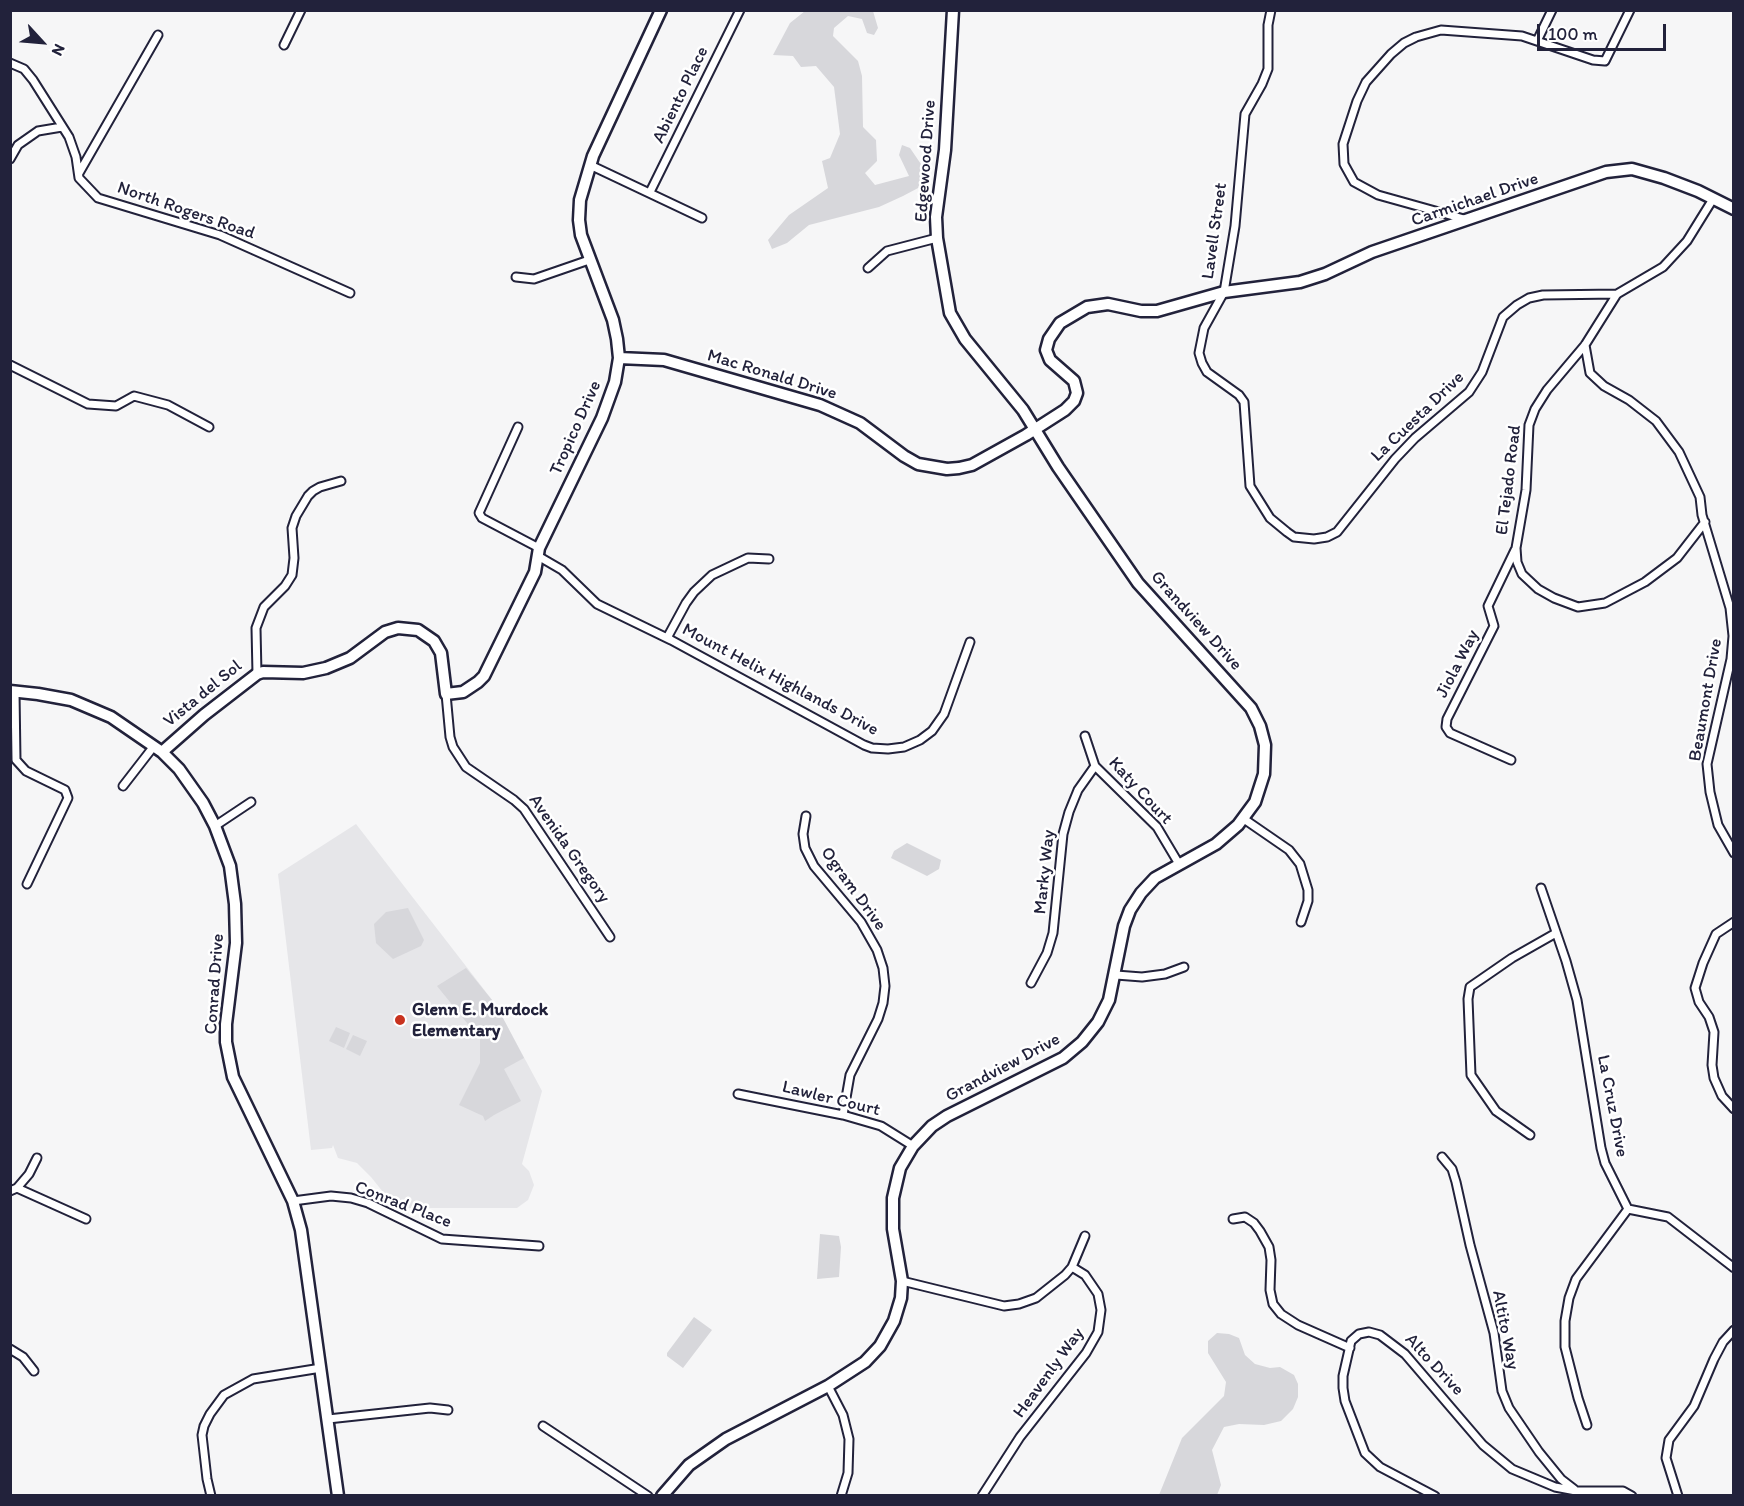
<!DOCTYPE html>
<style>
body{margin:0}
#map{position:relative;width:1744px;height:1506px;overflow:hidden;background:#f6f6f7;font-family:Itim,sans-serif}
canvas{display:block}
.frame{position:absolute;inset:0;border:12px solid #22223b;pointer-events:none}
.north{position:absolute;left:12px;top:12px;width:60px;height:60px;-webkit-text-stroke:4px #fff;paint-order:stroke;rotate:116deg;font-size:16px;font-weight:700;line-height:24px;text-align:center;color:#22223b}
.north::after{content:'';display:block;margin:auto;width:21px;height:27px;background:#22223b;clip-path:polygon(50% 0,100% 100%,50% 72%,0 100%)}
.scale{position:absolute;left:1537px;top:24px;width:129px;height:27px;box-sizing:border-box;border:3px solid #22223b;border-top:0;padding-left:8px;font-size:18px;line-height:21px;white-space:nowrap;color:#22223b;-webkit-text-stroke:4px #fff;paint-order:stroke}
</style>
<div id="map">
<canvas width="1744" height="1506"></canvas>
<div class="frame"></div>
<div class="north">N</div>
<div class="scale">100 m</div>
</div>
<script>
const ctx = document.querySelector('canvas').getContext('2d');
ctx.lineJoin = 'round';
function fillPath(path, color) { ctx.fillStyle = color; ctx.fill(path, 'evenodd'); }
const poly = rows => new Path2D(rows.map(r => 'M' + r).join(''));
function trace(path, color, width, dash) { ctx.strokeStyle = color; ctx.lineWidth = width; ctx.lineCap = dash ? 'butt' : 'round'; ctx.setLineDash(dash || []); ctx.stroke(path); }
function write(font, color, halo, rows, align = 'center') {
  ctx.font = font + ' Itim,sans-serif'; ctx.lineWidth = 5; ctx.setLineDash([]); ctx.textBaseline = 'middle'; ctx.strokeStyle = halo; ctx.fillStyle = color; for (const [text, x, y, turn = 0] of rows) {
    ctx.save(); ctx.translate(x, y); ctx.rotate((+turn || 0) * Math.PI / 180); ctx.textAlign = isNaN(turn) ? turn : align; if (halo) ctx.strokeText(text, 0, 0); ctx.fillText(text, 0, 0); ctx.restore();
  }
}
fillPath(poly([
 [356,824,496,1005,542,1091,522,1164,529,1171,534,1185,528,1200,517,1208,406,1208,385,1204,383,1192,371,1177,357,1163,338,1158,333,1145,332,1148,311,1150,278,874]
]), '#e6e6e9');
fillPath(poly([
 [805,11,873,11,878,28,874,35,867,33,862,19,848,16,834,28,833,36,858,61,862,76,863,127,876,140,877,161,865,173,875,185,909,176,899,155,902,145,910,148,925,170,920,187,903,196,879,207,809,225,787,243,772,249,768,240,789,215,828,188,822,161,830,158,840,134,834,87,816,66,801,67,793,56,773,55,790,23],
 [907,843,941,860,939,869,927,876,891,858,894,851],
 [408,908,424,940,421,946,393,959,376,943,374,924,386,912],
 [466,968,496,1005,524,1058,504,1069,521,1101,494,1115,485,1121,483,1116,459,1105,480,1063,480,1039,437,986],
 [336,1027,350,1033,344,1048,329,1041],
 [353,1035,367,1041,360,1056,346,1049],
 [820,1234,839,1236,841,1247,839,1277,817,1279],
 [694,1317,712,1330,683,1368,667,1356,667,1353],
 [1217,1333,1229,1334,1239,1338,1245,1355,1255,1364,1270,1368,1280,1367,1294,1375,1298,1384,1298,1397,1293,1409,1281,1421,1264,1425,1239,1424,1224,1427,1212,1450,1221,1485,1217,1495,1159,1495,1182,1438,1224,1396,1226,1382,1208,1353,1208,1341]
]), '#d7d7db');
const street = poly([
 [1271,10,1268,25,1268,69,1262,84,1245,114,1235,226,1224,292,1204,328,1199,353,1202,363,1207,372,1239,395,1244,402,1250,486,1270,518,1287,532,1294,537,1314,539,1327,537,1337,532,1395,459,1415,438,1469,392,1482,372,1503,317,1517,305,1529,298,1543,295,1617,294],
 [1537,41,1552,10],
 [284,45,301,10],
 [10,63,24,69,33,80,69,137,76,157,79,178,98,198,220,235,350,293],
 [10,159,18,145,38,131,62,127],
 [590,165,702,218],
 [79,173,158,35],
 [650,192,740,10],
 [1464,219,1378,195,1354,182,1344,164,1343,144,1357,101,1366,82,1391,54,1404,43,1416,37,1441,30,1522,36,1593,60,1605,61,1630,10],
 [868,268,887,251,937,238],
 [516,277,534,279,589,260],
 [1585,345,1590,373,1604,386,1629,400,1656,421,1679,452,1700,497,1702,515,1730,608,1733,636,1731,659,1707,764,1710,792,1718,825,1734,853],
 [10,365,88,404,116,406,134,396,168,405,209,427],
 [518,427,479,513,482,518,539,548],
 [1705,522,1677,558,1645,582,1605,603,1578,607,1554,598,1538,589,1522,574,1517,562,1516,548,1526,490,1529,425,1535,409,1547,390,1585,345,1617,294,1663,267,1687,241,1713,199],
 [538,556,562,570,597,604,671,640,864,745,872,748,888,749,904,747,920,740,932,731,944,714,970,642],
 [667,638,686,603,694,592,712,575,748,558,769,559],
 [257,674,256,628,264,607,285,586,292,575,294,558,292,528,296,516,308,496,313,491,320,487,341,481],
 [15,692,16,760,26,771,65,790,68,798,27,884],
 [446,694,450,737,453,747,466,767,514,800,524,809,610,937],
 [1085,736,1095,766,1157,827,1179,864],
 [1511,760,1450,733,1446,727,1447,719,1494,626,1488,606,1515,550],
 [123,786,154,746],
 [806,816,803,834,805,848,814,866,861,922,877,950,883,968,885,986,883,1003,878,1019,850,1075,843,1115],
 [1244,819,1289,850,1300,864,1308,890,1308,901,1301,922],
 [215,826,251,802],
 [1541,888,1566,961,1577,1000,1601,1148,1605,1163,1628,1209,1668,1217,1734,1268],
 [1734,922,1716,934,1703,963,1695,988,1699,1002,1709,1017,1714,1032,1712,1065,1714,1078,1722,1096,1734,1109],
 [1116,975,1142,977,1165,974,1184,967],
 [1031,983,1047,953,1053,933,1063,834,1069,812,1078,790,1095,766],
 [738,1094,843,1115,881,1126,913,1146],
 [1530,1135,1496,1111,1471,1075,1468,999,1470,987,1512,958,1556,933],
 [1442,1157,1452,1169,1456,1182,1470,1245,1494,1333,1502,1391,1509,1408,1539,1452,1561,1479,1574,1489],
 [17,1188,86,1219],
 [10,1191,17,1188,29,1174,37,1158],
 [293,1201,331,1196,351,1198,368,1203,442,1239,539,1246],
 [1233,1219,1245,1217,1254,1223,1260,1231,1269,1247,1271,1260,1270,1290,1273,1304,1281,1314,1298,1325,1350,1348],
 [902,1281,1004,1306,1019,1304,1036,1298,1065,1275,1072,1267,1085,1236],
 [10,1349,23,1357,34,1371],
 [828,1386,843,1415,849,1439,848,1473,841,1496],
 [328,1419,430,1408,448,1410],
 [1587,1425,1578,1398,1565,1347,1565,1321,1569,1298,1576,1279,1628,1209],
 [543,1426,648,1496],
 [211,1496,207,1479,202,1435,204,1426,210,1414,224,1395,253,1379,321,1368],
 [982,1496,1020,1437,1086,1353,1098,1332,1101,1310,1098,1294,1085,1275,1072,1267],
 [1435,1496,1380,1467,1365,1453,1345,1401,1343,1388,1343,1376,1351,1341,1359,1334,1369,1332,1380,1335,1405,1354,1483,1445,1512,1469,1555,1487,1576,1491,1623,1491,1632,1496],
 [1678,1496,1666,1458,1669,1440,1694,1406,1714,1359,1723,1342,1734,1330]
]);
const secondary = poly([
 [619,358,664,360,820,405,860,423,904,456,918,464,947,469,959,468,972,465,1026,435,1065,410,1074,401,1077,393,1074,381,1050,360,1046,350,1049,339,1060,323,1087,307,1108,304,1141,311,1157,311,1224,292,1300,282,1325,274,1372,252,1606,172,1632,169,1664,178,1698,191,1734,209],
 [10,691,38,694,71,700,111,717,162,752,179,769,203,803,215,826,230,866,235,904,236,943,226,1024,226,1042,233,1077,293,1201,301,1230,338,1496],
 [162,752,204,715,257,674,263,672,303,673,326,668,350,658,385,632,398,628,418,630,434,641,441,653,446,694,463,692,478,682,484,676,535,572,539,548,602,418,615,382,619,358,617,339,613,320,581,235,579,220,580,200,593,156,661,10],
 [662,1496,689,1465,726,1439,828,1386,865,1362,880,1346,894,1321,901,1298,902,1281,893,1229,893,1198,900,1168,913,1146,932,1126,947,1116,1063,1058,1082,1042,1098,1022,1109,1000,1124,926,1130,910,1141,893,1155,878,1216,844,1238,825,1255,802,1264,774,1265,745,1260,726,1251,708,1138,583,1058,467,1023,410,965,339,950,313,937,238,936,217,945,150,953,10]
]);
trace(street, '#22223b', 11);
trace(secondary, '#22223b', 15);
trace(street, '#fff', 7);
trace(secondary, '#fff', 10);
for (const [x, y, r, color] of [
 [400,1020,6,"#c8321e"]
]) { const dot = new Path2D(); dot.arc(x, y, r, 0, 2 * Math.PI); ctx.fillStyle = color; ctx.fill(dot); trace(dot, '#fff', 2); }
write('18px', '#22223b', '#fff', [
 ["Abiento Place",681,95,-64],
 ["Edgewood Drive",926,161,-86],
 ["Carmichael Drive",1475,200,-19],
 ["North Rogers Road",186,211,19],
 ["Lavell Street",1215,231,-82],
 ["Mac Ronald Drive",772,375,17],
 ["La Cuesta Drive",1418,417,-44],
 ["Tropico Drive",576,428,-66],
 ["El Tejado Road",1509,480,-83],
 ["Grandview Drive",1196,621,48],
 ["Jiola Way",1458,664,-63],
 ["Mount Helix Highlands Drive",780,680,28],
 ["Vista del Sol",203,694,-39],
 ["Beaumont Drive",1706,700,-80],
 ["Katy Court",1140,791,47],
 ["Avenida Gregory",569,849,55],
 ["Marky Way",1045,872,-84],
 ["Ogram Drive",853,889,54],
 ["Conrad Drive",215,984,-86],
 ["Grandview Drive",1003,1068,-28],
 ["Lawler Court",831,1099,14],
 ["La Cruz Drive",1612,1106,79],
 ["Conrad Place",403,1205,21],
 ["Altito Way",1505,1330,79],
 ["Alto Drive",1434,1365,47],
 ["Heavenly Way",1049,1373,-54]
]);
write('bold 18px', '#22223b', '#fff', [
 ["Glenn E. Murdock",412,1010],
 ["Elementary",412,1031]
], 'left');
</script>
